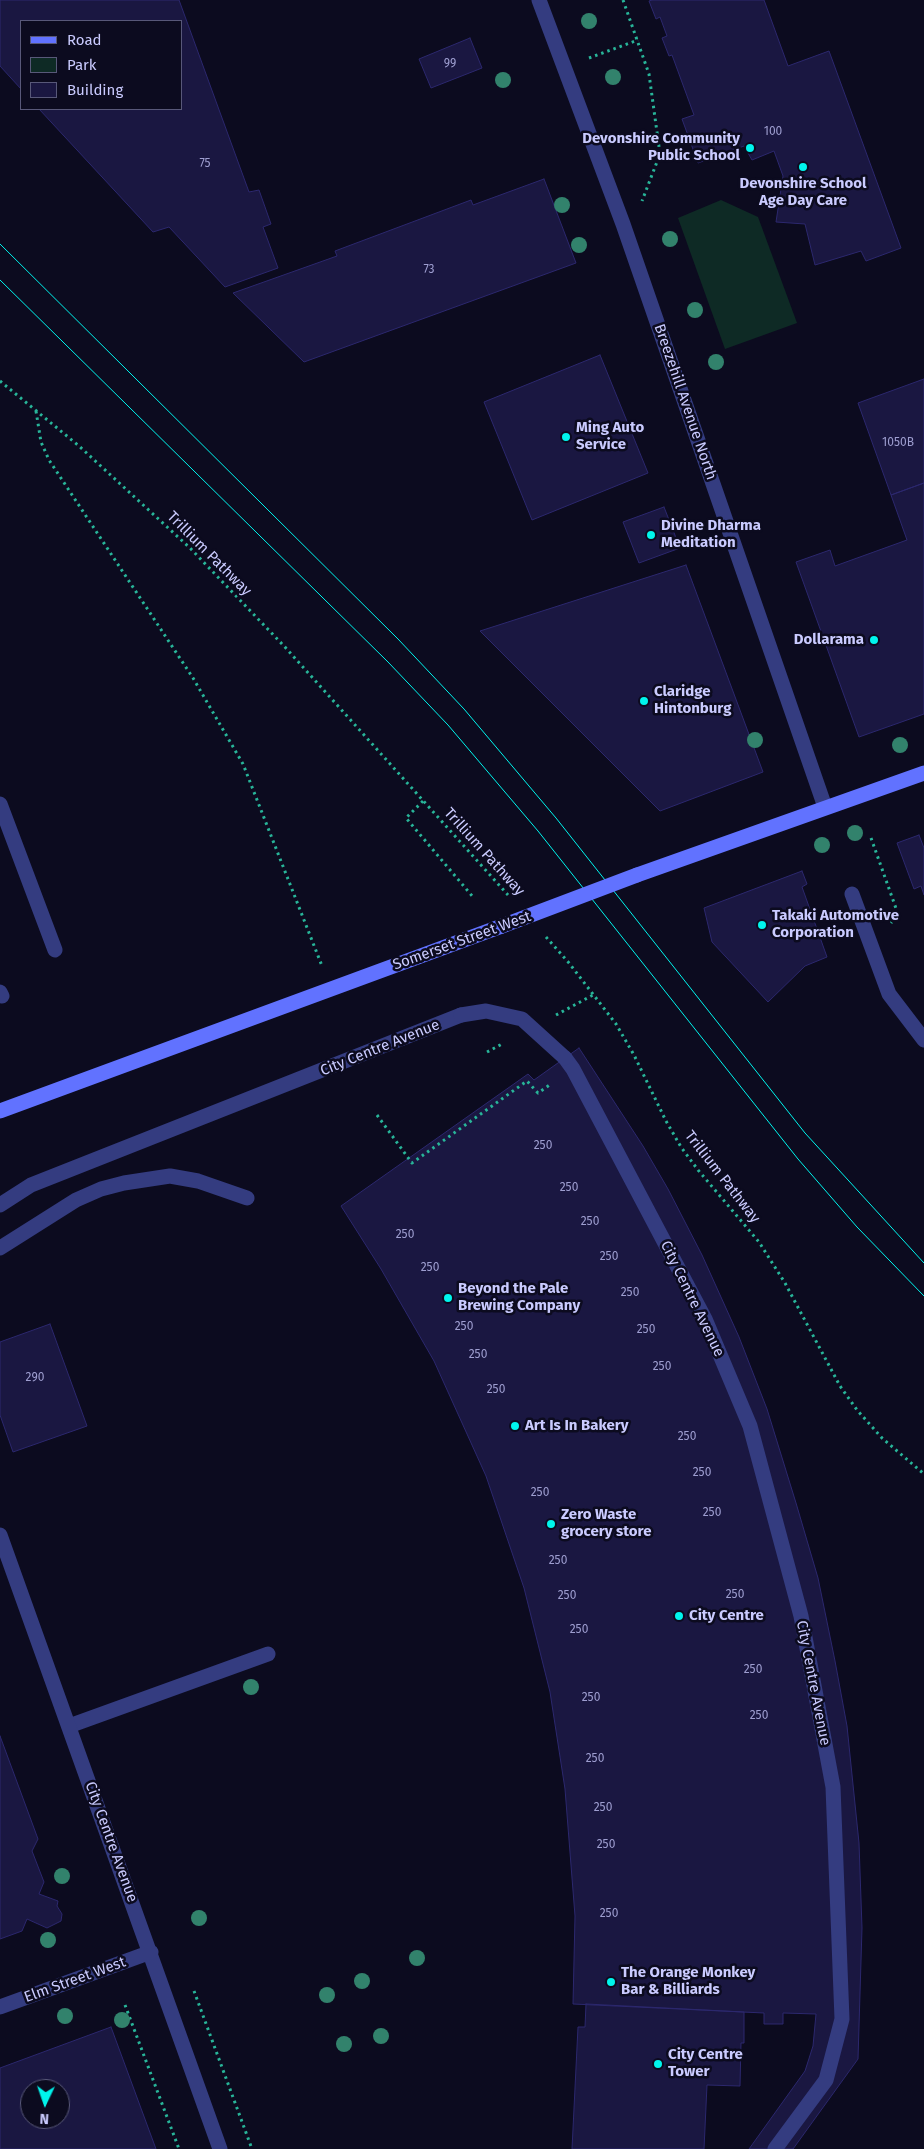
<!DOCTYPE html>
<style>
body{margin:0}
#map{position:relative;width:924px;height:2149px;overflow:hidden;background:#0c0b1f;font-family:"Fira Sans",sans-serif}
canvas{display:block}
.legend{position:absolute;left:20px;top:20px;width:162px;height:90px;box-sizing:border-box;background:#0c0b1f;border:1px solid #585879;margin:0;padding:6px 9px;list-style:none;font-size:15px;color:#cacbff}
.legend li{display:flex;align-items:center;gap:10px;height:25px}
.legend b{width:25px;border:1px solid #585879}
.north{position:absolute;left:20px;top:2079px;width:50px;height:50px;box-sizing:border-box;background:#0c0b1f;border:1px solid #585879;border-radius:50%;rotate:183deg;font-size:14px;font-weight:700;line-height:20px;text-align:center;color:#cacbff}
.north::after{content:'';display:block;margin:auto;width:18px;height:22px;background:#00f5ed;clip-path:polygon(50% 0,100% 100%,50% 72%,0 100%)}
</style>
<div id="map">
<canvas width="924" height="2149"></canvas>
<ul class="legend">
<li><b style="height:6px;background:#6172ff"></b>Road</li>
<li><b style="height:14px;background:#0e2a25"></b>Park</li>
<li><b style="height:14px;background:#1a1741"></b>Building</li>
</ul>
<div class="north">N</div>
</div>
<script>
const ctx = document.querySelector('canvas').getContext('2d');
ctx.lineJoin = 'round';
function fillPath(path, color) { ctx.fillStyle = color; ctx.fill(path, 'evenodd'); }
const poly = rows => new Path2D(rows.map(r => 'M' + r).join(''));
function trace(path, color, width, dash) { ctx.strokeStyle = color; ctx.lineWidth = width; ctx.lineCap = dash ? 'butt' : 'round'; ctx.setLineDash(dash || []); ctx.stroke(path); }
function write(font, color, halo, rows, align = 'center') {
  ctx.font = font + ' "Fira Sans",sans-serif'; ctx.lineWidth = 5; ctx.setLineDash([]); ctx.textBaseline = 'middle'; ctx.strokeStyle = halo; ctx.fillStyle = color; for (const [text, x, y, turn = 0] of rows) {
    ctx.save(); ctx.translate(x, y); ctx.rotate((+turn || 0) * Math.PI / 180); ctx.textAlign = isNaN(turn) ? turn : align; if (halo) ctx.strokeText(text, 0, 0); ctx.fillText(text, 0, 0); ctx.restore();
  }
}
fillPath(poly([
 [721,200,758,217,797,323,725,349,678,218]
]), '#0e2a25');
const building = poly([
 [0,0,179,0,249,192,259,190,271,224,263,227,278,268,225,287,169,227,153,232,39,109,181,109,181,21,21,21,21,89,0,66,0,0],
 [652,0,764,0,788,66,829,51,901,248,866,261,861,251,815,265,805,224,776,222,783,176,774,151,752,160,744,146,698,163,682,119,694,115,672,55,669,56,662,38,667,36,660,17,656,19,649,1,652,0],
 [470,38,482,68,431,88,419,59,470,38],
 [544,179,576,263,304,362,233,293,337,256,335,251,471,200,473,205,544,179],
 [600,355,648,473,532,520,484,402,600,355],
 [924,379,924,483,891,495,858,403,924,379],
 [924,483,924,714,859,737,796,562,830,550,835,566,907,540,891,495,924,483],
 [664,507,680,548,639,563,623,522,664,507],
 [686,565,763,772,660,811,480,631,686,565],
 [919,835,924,848,924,895,921,886,914,889,897,843,919,835],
 [802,871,807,884,802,887,827,957,805,966,768,1002,712,942,704,908,802,871],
 [579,1048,643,1146,668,1189,702,1255,739,1337,767,1409,796,1503,818,1578,835,1661,847,1726,859,1843,862,1928,858,2059,793,2149,749,2149,805,2071,813,2046,816,2014,783,2013,783,2024,764,2024,764,2013,573,2004,575,1916,565,1789,550,1692,524,1588,486,1476,434,1361,381,1269,341,1206,528,1074,534,1080,579,1048],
 [50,1324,87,1426,13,1452,0,1415,0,1342,50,1324],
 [0,1736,38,1839,32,1851,44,1882,39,1894,58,1901,57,1906,62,1914,61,1921,47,1928,27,1919,22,1931,0,1939,0,1736],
 [586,2004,744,2012,744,2043,741,2043,740,2086,707,2085,704,2149,572,2149,578,2027,585,2027,586,2004],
 [111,2027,156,2149,0,2149,0,2068,111,2027],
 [30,2089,60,2089,60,2119,30,2119,30,2089]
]);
fillPath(building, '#1a1741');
trace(building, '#2c286e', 1);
trace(poly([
 [623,0,649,74,660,154,642,201],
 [589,58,638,40],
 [0,381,79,446,190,548,284,646,508,895],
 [36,411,41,442,49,460,193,678,243,764,322,966],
 [423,801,406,818,473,897],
 [871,838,898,914,891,923],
 [546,937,569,963,616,1024,634,1055,666,1121,681,1147,698,1170,759,1242,785,1283,840,1386,857,1410,882,1438,924,1474],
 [556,1015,593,995],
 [487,1052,504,1043],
 [377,1115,412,1163,527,1081,538,1093,551,1084],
 [194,1991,252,2149],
 [125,2005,179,2149]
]), '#28b599', 3, [2.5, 4]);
trace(poly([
 [0,804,55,950],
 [0,992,2,996],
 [565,1058,573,1069,705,1319,750,1426,801,1616,833,1787,842,2019,826,2080,775,2149],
 [0,1205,31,1185,461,1015],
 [0,1248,76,1200,101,1189,124,1183,170,1176,198,1181,247,1198],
 [69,1726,268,1654]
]), '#343c80', 15);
trace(poly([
 [539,0,623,224,825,807],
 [852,894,889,994,924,1040],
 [0,1535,220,2149],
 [0,2007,151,1952]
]), '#343c80', 15);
trace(poly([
 [637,875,924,773],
 [0,1111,502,926]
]), '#6172ff', 15);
trace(poly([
 [0,244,398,639,464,709,556,818,805,1133,924,1263],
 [0,280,388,662,448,725,538,831,798,1159,857,1227,924,1296]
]), '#00f5ed', 1);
trace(poly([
 [461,1015,486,1011,522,1019,565,1058]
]), '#343c80', 15);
trace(poly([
 [502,926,637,875]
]), '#6172ff', 15);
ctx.fillStyle = '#32826c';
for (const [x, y] of [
 [589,21],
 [613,77],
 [503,80],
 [562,205],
 [670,239],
 [579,245],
 [695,310],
 [716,362],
 [755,740],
 [900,745],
 [855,833],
 [822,845],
 [251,1687],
 [62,1876],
 [199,1918],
 [48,1940],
 [417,1958],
 [362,1981],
 [327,1995],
 [65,2016],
 [122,2020],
 [381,2036],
 [344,2044]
]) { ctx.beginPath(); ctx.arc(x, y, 8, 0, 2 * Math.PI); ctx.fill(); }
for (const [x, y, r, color] of [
 [750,148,5,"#00f5ed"],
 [803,167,5,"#00f5ed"],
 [566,437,5,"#00f5ed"],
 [651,535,5,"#00f5ed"],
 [874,640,5,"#00f5ed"],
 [644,701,5,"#00f5ed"],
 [762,925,5,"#00f5ed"],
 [448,1298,5,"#00f5ed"],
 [515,1426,5,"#00f5ed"],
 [551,1524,5,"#00f5ed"],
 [679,1616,5,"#00f5ed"],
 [611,1982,5,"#00f5ed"],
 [658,2064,5,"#00f5ed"]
]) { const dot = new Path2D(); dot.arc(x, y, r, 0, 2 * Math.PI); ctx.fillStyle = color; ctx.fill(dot); trace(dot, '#0c0b1f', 2); }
write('12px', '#9e9ed0', null, [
 ["99",450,64],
 ["100",773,132],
 ["75",205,164],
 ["73",429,270],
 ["1050B",898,443],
 ["250",543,1146],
 ["250",569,1188],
 ["250",590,1222],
 ["250",405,1235],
 ["250",609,1257],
 ["250",430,1268],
 ["250",630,1293],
 ["250",464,1327],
 ["250",646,1330],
 ["250",478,1355],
 ["250",662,1367],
 ["290",35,1378],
 ["250",496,1390],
 ["250",687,1437],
 ["250",702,1473],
 ["250",540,1493],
 ["250",712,1513],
 ["250",558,1561],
 ["250",735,1595],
 ["250",567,1596],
 ["250",579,1630],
 ["250",753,1670],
 ["250",591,1698],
 ["250",759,1716],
 ["250",595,1759],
 ["250",603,1808],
 ["250",606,1845],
 ["250",609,1914]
]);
write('bold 15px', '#cacbff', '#0c0b1f', [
 ["Devonshire Community",740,139,"right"],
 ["Public School",740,156,"right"],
 ["Devonshire School",803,184,"center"],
 ["Age Day Care",803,201,"center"],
 ["Ming Auto",576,428],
 ["Service",576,445],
 ["Divine Dharma",661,526],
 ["Meditation",661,543],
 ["Dollarama",864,640,"right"],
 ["Claridge",654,692],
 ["Hintonburg",654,709],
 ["Takaki Automotive",772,916],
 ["Corporation",772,933],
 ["Beyond the Pale",458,1289],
 ["Brewing Company",458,1306],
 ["Art Is In Bakery",525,1426],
 ["Zero Waste",561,1515],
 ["grocery store",561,1532],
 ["City Centre",689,1616],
 ["The Orange Monkey",621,1973],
 ["Bar & Billiards",621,1990],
 ["City Centre",668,2055],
 ["Tower",668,2072]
], 'left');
write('15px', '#cacbff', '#0c0b1f', [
 ["Breezehill Avenue North",685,402,71],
 ["Trillium Pathway",209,554,45],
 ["Trillium Pathway",484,852,48],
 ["Somerset Street West",462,941,-20],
 ["City Centre Avenue",380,1048,-22],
 ["Trillium Pathway",722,1177,52],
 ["City Centre Avenue",692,1299,64],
 ["City Centre Avenue",813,1683,79],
 ["City Centre Avenue",111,1842,70],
 ["Elm Street West",75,1980,-20]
]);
</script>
